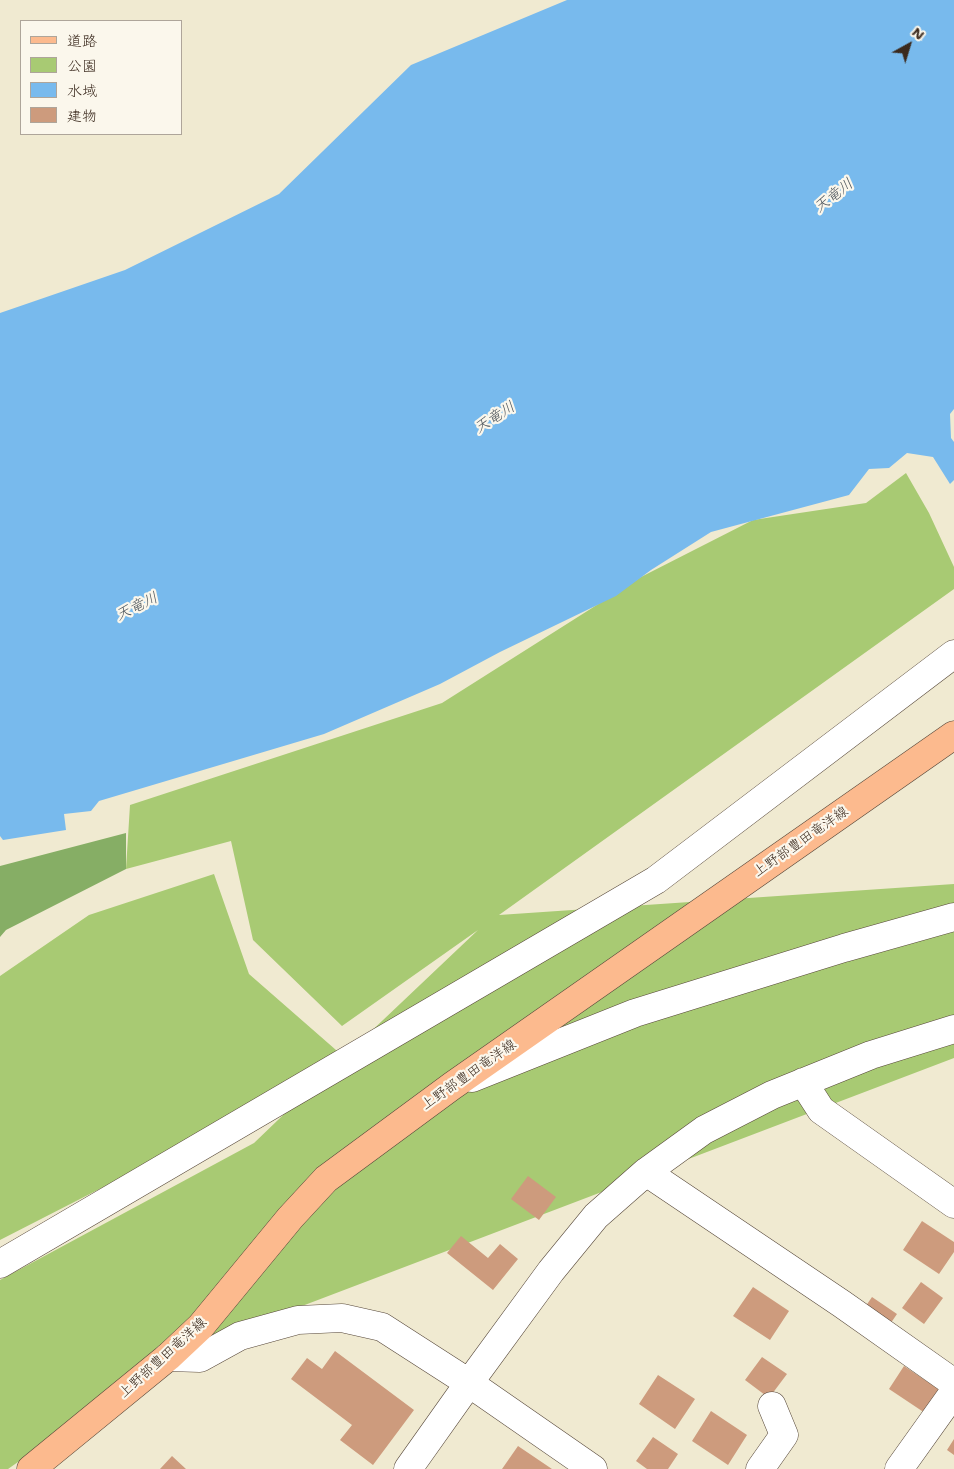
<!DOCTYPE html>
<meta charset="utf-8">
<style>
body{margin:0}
#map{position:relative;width:954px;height:1469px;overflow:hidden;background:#f0ead1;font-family:"Shantell Sans","Klee One",sans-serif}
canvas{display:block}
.legend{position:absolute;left:20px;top:20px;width:162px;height:115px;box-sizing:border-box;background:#fbf7ec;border:1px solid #aea59a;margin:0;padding:6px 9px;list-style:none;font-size:15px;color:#3b2a1e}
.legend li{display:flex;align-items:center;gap:10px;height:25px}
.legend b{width:25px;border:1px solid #aea59a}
.north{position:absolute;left:884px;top:20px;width:50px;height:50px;-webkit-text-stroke:4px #fbf7ec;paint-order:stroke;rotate:39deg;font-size:14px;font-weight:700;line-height:20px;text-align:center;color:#3b2a1e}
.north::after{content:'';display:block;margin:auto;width:18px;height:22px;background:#3b2a1e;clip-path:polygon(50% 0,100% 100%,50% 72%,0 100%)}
</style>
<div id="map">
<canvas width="954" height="1469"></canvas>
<ul class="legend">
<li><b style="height:6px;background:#fcba8e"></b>道路</li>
<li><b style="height:14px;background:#a8ca73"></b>公園</li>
<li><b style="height:14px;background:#78baed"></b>水域</li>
<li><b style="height:14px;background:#cd9b7d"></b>建物</li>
</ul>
<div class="north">N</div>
</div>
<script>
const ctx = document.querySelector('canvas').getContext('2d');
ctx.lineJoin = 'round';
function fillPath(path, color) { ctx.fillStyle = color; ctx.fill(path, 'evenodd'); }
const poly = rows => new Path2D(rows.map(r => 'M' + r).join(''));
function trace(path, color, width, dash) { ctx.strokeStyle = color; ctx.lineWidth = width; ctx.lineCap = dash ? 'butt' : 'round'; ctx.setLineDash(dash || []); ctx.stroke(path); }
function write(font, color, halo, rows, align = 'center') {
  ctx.font = font + ' "Shantell Sans","Klee One",sans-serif'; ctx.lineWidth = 4.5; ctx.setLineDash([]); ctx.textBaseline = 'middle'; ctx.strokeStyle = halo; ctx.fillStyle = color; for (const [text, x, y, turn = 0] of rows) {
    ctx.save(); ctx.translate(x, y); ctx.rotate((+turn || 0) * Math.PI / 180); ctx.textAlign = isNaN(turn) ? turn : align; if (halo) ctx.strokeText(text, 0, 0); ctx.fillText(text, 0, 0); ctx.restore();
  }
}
fillPath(poly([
 [906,473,929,513,954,567,954,589,499,915,954,884,954,1058,168,1357,8,1469,0,1469,0,1280,254,1143,328,1072,0,1240,0,976,89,915,214,874,249,974,344,1057,478,930,342,1026,253,940,231,841,126,869,130,805,442,703,641,577,753,520,866,503]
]), '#a8ca73');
fillPath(poly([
 [126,833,126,869,6,930,0,937,0,866]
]), '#86ae65');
fillPath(poly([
 [567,0,954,0,954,409,950,414,951,438,954,442,954,480,950,484,933,457,907,453,889,468,869,469,849,495,711,532,651,570,616,596,500,652,440,684,324,734,99,801,91,811,64,814,66,830,3,840,0,836,0,313,125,270,279,194,411,65]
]), '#78baed');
fillPath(poly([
 [528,1176,556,1197,539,1220,511,1199],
 [922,1221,954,1242,954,1252,939,1274,903,1250],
 [461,1236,488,1258,500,1244,518,1259,493,1290,447,1253],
 [921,1282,943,1298,924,1324,902,1308],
 [753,1287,789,1311,770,1340,733,1316],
 [872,1297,897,1314,886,1330,861,1313],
 [335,1351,414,1410,373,1465,340,1440,352,1425,291,1379,307,1358,322,1369],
 [762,1357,787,1374,769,1398,745,1380],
 [904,1366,943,1392,928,1415,889,1389],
 [658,1375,695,1399,675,1429,639,1404],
 [711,1411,747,1435,728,1465,692,1441],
 [653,1437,678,1454,668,1469,647,1469,636,1461],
 [954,1439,954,1455,947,1450],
 [518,1446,552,1469,502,1469],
 [172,1456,186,1469,160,1469]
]), '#cd9b7d');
const minor = poly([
 [472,1078,635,1013,844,948,954,917],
 [803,1082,821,1110,954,1204],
 [646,1172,842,1304,954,1383],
 [0,1264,656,880,954,654],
 [168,1357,200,1358,240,1336,298,1320,342,1318,382,1327,469,1383,593,1469],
 [408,1469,469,1383,551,1271,596,1216,646,1172,704,1130,772,1095,871,1055,954,1029],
 [760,1469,784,1435,772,1406],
 [899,1469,954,1392]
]);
const major = poly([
 [31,1469,168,1357,201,1326,290,1218,326,1179,452,1086,954,735]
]);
trace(minor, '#564739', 29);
trace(major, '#564739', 29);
trace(minor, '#fff', 28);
trace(major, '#fcba8e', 28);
write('14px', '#3b2a1e', '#fbf7ec', [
 ["上野部豊田竜洋線",801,842,-35],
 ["上野部豊田竜洋線",469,1075,-35],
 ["上野部豊田竜洋線",163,1358,-42]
]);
write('italic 15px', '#4d555c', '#fbf7ec', [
 ["天竜川",834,196,-38],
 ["天竜川",495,418,-33],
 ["天竜川",137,607,-26]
]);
</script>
